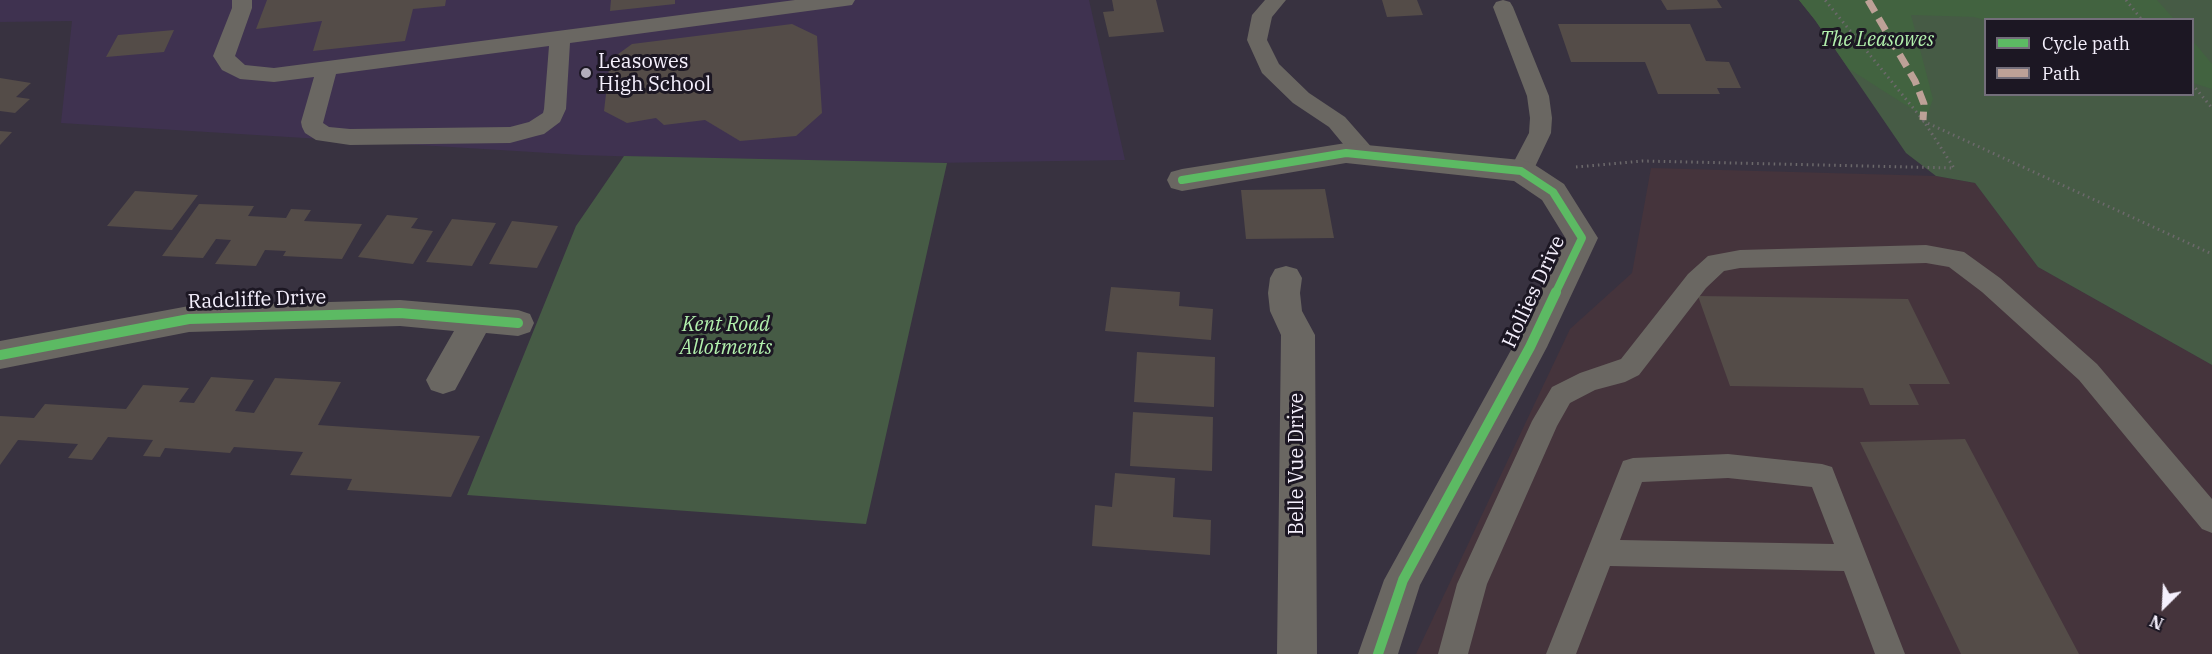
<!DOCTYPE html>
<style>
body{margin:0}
#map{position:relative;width:2212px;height:654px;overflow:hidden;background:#383240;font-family:"IBM Plex Serif",serif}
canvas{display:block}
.legend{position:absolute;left:1984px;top:18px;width:210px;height:78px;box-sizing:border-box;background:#1c1723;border:2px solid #736e7a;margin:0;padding:8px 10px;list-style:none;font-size:18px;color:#f5f0fd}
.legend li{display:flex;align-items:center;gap:12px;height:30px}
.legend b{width:30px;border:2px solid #736e7a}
.north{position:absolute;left:2134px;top:576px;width:60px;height:60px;-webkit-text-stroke:4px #1c1723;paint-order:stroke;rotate:204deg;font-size:16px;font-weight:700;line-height:24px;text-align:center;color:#f5f0fd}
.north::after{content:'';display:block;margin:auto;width:21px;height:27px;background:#f5f0fd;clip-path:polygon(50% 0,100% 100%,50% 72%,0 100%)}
</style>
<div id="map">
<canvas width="2212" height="654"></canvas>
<ul class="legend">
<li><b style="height:8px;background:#5cba63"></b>Cycle path</li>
<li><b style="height:8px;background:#bda197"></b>Path</li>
</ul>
<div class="north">N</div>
</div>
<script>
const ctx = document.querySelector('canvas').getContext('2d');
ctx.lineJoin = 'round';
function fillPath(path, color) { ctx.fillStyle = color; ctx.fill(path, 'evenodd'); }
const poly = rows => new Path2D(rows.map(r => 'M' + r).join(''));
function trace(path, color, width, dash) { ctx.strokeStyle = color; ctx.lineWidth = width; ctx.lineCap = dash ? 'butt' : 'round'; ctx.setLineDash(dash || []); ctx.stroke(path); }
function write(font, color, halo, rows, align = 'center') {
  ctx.font = font + ' "IBM Plex Serif",serif'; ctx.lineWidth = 6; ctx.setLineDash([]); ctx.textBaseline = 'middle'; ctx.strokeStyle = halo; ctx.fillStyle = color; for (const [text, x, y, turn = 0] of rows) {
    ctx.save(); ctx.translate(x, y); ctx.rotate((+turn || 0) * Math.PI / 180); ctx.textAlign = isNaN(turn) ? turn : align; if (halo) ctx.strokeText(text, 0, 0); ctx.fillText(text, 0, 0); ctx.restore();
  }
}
fillPath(poly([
 [1651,168,1936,176,1975,183,2038,267,2212,365,2212,654,1416,654,1570,329,1632,273]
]), '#45343c');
fillPath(poly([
 [0,0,1089,0,1125,160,865,164,581,155,61,123,72,21,0,22]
]), '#3f3250');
fillPath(poly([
 [1799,0,2212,0,2212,365,2038,267,1975,183,1936,176,1906,153,1815,20],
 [1986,20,2192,20,2192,94,1986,94],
 [624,156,947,163,866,524,467,495,576,226]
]), '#465b45');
fillPath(poly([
 [1799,0,2157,0,2174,19,1985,20,1974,17,1911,15,1933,99,1926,118,1849,69,1815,20],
 [2193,41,2212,64,2212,89,2193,83]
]), '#426340');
fillPath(poly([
 [267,0,446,0,445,6,413,9,405,41,313,51,322,21,256,29],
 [611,0,675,0,675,4,610,11],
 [1112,0,1156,0,1164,32,1109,37,1103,12,1114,11],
 [1382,0,1417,0,1423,15,1387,17],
 [1661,0,1717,0,1722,8,1667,10],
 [792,24,817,36,822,113,796,136,740,141,705,120,664,125,656,118,627,123,604,111,610,60,632,44],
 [1558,24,1690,24,1706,61,1729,62,1741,88,1717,88,1720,94,1658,94,1645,62,1571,62],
 [174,30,164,52,106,57,118,35],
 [0,78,31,83,16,97,30,99,15,113,0,111],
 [0,131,12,132,0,145],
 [1325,189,1334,238,1246,239,1241,190],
 [135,191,198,195,172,230,107,226],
 [199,204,254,206,248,216,286,218,291,209,311,210,304,221,362,224,342,259,283,256,286,251,265,250,256,266,215,264,231,240,216,239,203,258,162,256],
 [387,215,418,218,411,228,433,231,413,264,358,257],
 [452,219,496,223,472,266,426,262],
 [512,221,558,226,537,268,489,264],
 [1111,287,1180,292,1179,306,1213,309,1211,340,1105,331],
 [1698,296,1908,299,1950,384,1909,384,1919,405,1870,405,1863,388,1730,386],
 [1137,352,1215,357,1214,407,1134,402],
 [211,377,254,380,235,411,254,413,275,378,341,382,318,425,480,436,451,497,347,490,352,479,290,475,303,452,234,447,230,453,165,448,160,457,143,456,153,440,108,437,92,460,68,458,78,444,18,440,0,465,0,416,34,418,45,404,126,409,143,385,189,388,179,402,194,403],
 [1133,412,1213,417,1212,471,1130,466],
 [1965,439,2079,654,1961,654,1860,442],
 [1115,473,1175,478,1173,517,1211,520,1210,555,1092,546,1095,505,1112,507]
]), '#544c48');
trace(poly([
 [2126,0,2142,20],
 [2192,84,2212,108],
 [1923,121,2212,254],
 [1576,167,1643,161,1954,168,1923,120,1825,0]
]), '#6c696b', 3, [1.5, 4]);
fillPath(poly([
 [232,0,252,0,252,8,235,56,245,65,274,68,795,0,855,0,852,5,845,6,570,43,566,109,560,122,544,134,536,136,510,143,350,145,316,140,305,133,302,127,301,122,314,77,274,82,240,79,222,70,213,56,232,8,232,0],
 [549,46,544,109,543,113,529,122,510,127,350,129,329,127,323,123,336,74,549,46],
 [1265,0,1286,0,1272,17,1267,40,1279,64,1309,93,1345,117,1374,150,1377,156,1374,162,1366,164,1358,162,1329,127,1293,103,1262,73,1247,40,1252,15,1265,0],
 [1503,0,1510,2,1513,7,1549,96,1552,118,1551,133,1533,171,1529,177,1521,179,1513,177,1509,171,1529,133,1530,118,1527,96,1493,7,1496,2,1503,0],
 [1926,245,1964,252,2000,278,2097,364,2212,499,2212,533,2202,529,2079,380,1982,292,1949,267,1926,263,1740,268,1724,271,1706,288,1639,375,1625,382,1595,390,1570,403,1557,426,1487,584,1468,654,1438,654,1457,584,1532,421,1552,387,1580,373,1621,359,1688,274,1708,256,1740,250,1926,245],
 [1728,454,1822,464,1832,467,1905,654,1875,654,1844,571,1610,566,1576,654,1546,654,1623,461,1633,458,1728,454],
 [1728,478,1812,487,1834,544,1620,540,1642,482,1728,478]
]), '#6a6762');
fillPath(poly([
 [1346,143,1521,160,1532,163,1564,184,1598,238,1547,347,1420,585,1398,654,1358,654,1384,580,1516,341,1566,239,1542,200,1514,181,1346,163,1182,191,1171,188,1167,180,1171,172,1182,169,1346,143],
 [1286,266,1297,269,1302,278,1300,293,1302,311,1315,335,1317,654,1277,654,1281,335,1270,311,1268,293,1270,278,1275,269,1286,266],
 [400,300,518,310,530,314,534,323,530,332,518,336,486,333,455,390,443,394,431,390,426,380,454,331,400,326,189,332,0,369,0,341,189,306,400,300]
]), '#6a6762');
trace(poly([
 [1868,0,1915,81,1924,104,1923,120]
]), '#bda197', 7, [14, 7]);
trace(poly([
 [1182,180,1346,153,1521,171,1553,192,1582,238,1555,294]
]), '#5cba63', 8);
trace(poly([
 [0,355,189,319,400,313,518,323],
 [1378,654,1403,580,1530,347,1556,292]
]), '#5cba63', 10);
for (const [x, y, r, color] of [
 [586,73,6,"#b3aebb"]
]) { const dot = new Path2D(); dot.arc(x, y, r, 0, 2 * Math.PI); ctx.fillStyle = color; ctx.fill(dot); trace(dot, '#1c1723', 2); }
write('italic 20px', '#b2f1ad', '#1c1723', [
 ["The Leasowes",1877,40],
 ["Kent Road",726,325],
 ["Allotments",726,348]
]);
write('20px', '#f5f0fd', '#1c1723', [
 ["Leasowes",598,62],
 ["High School",598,85]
], 'left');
write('20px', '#f5f0fd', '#1c1723', [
 ["Hollies Drive",1534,292,-65],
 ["Radcliffe Drive",257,300,-2],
 ["Belle Vue Drive",1297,464,-90]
]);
</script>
